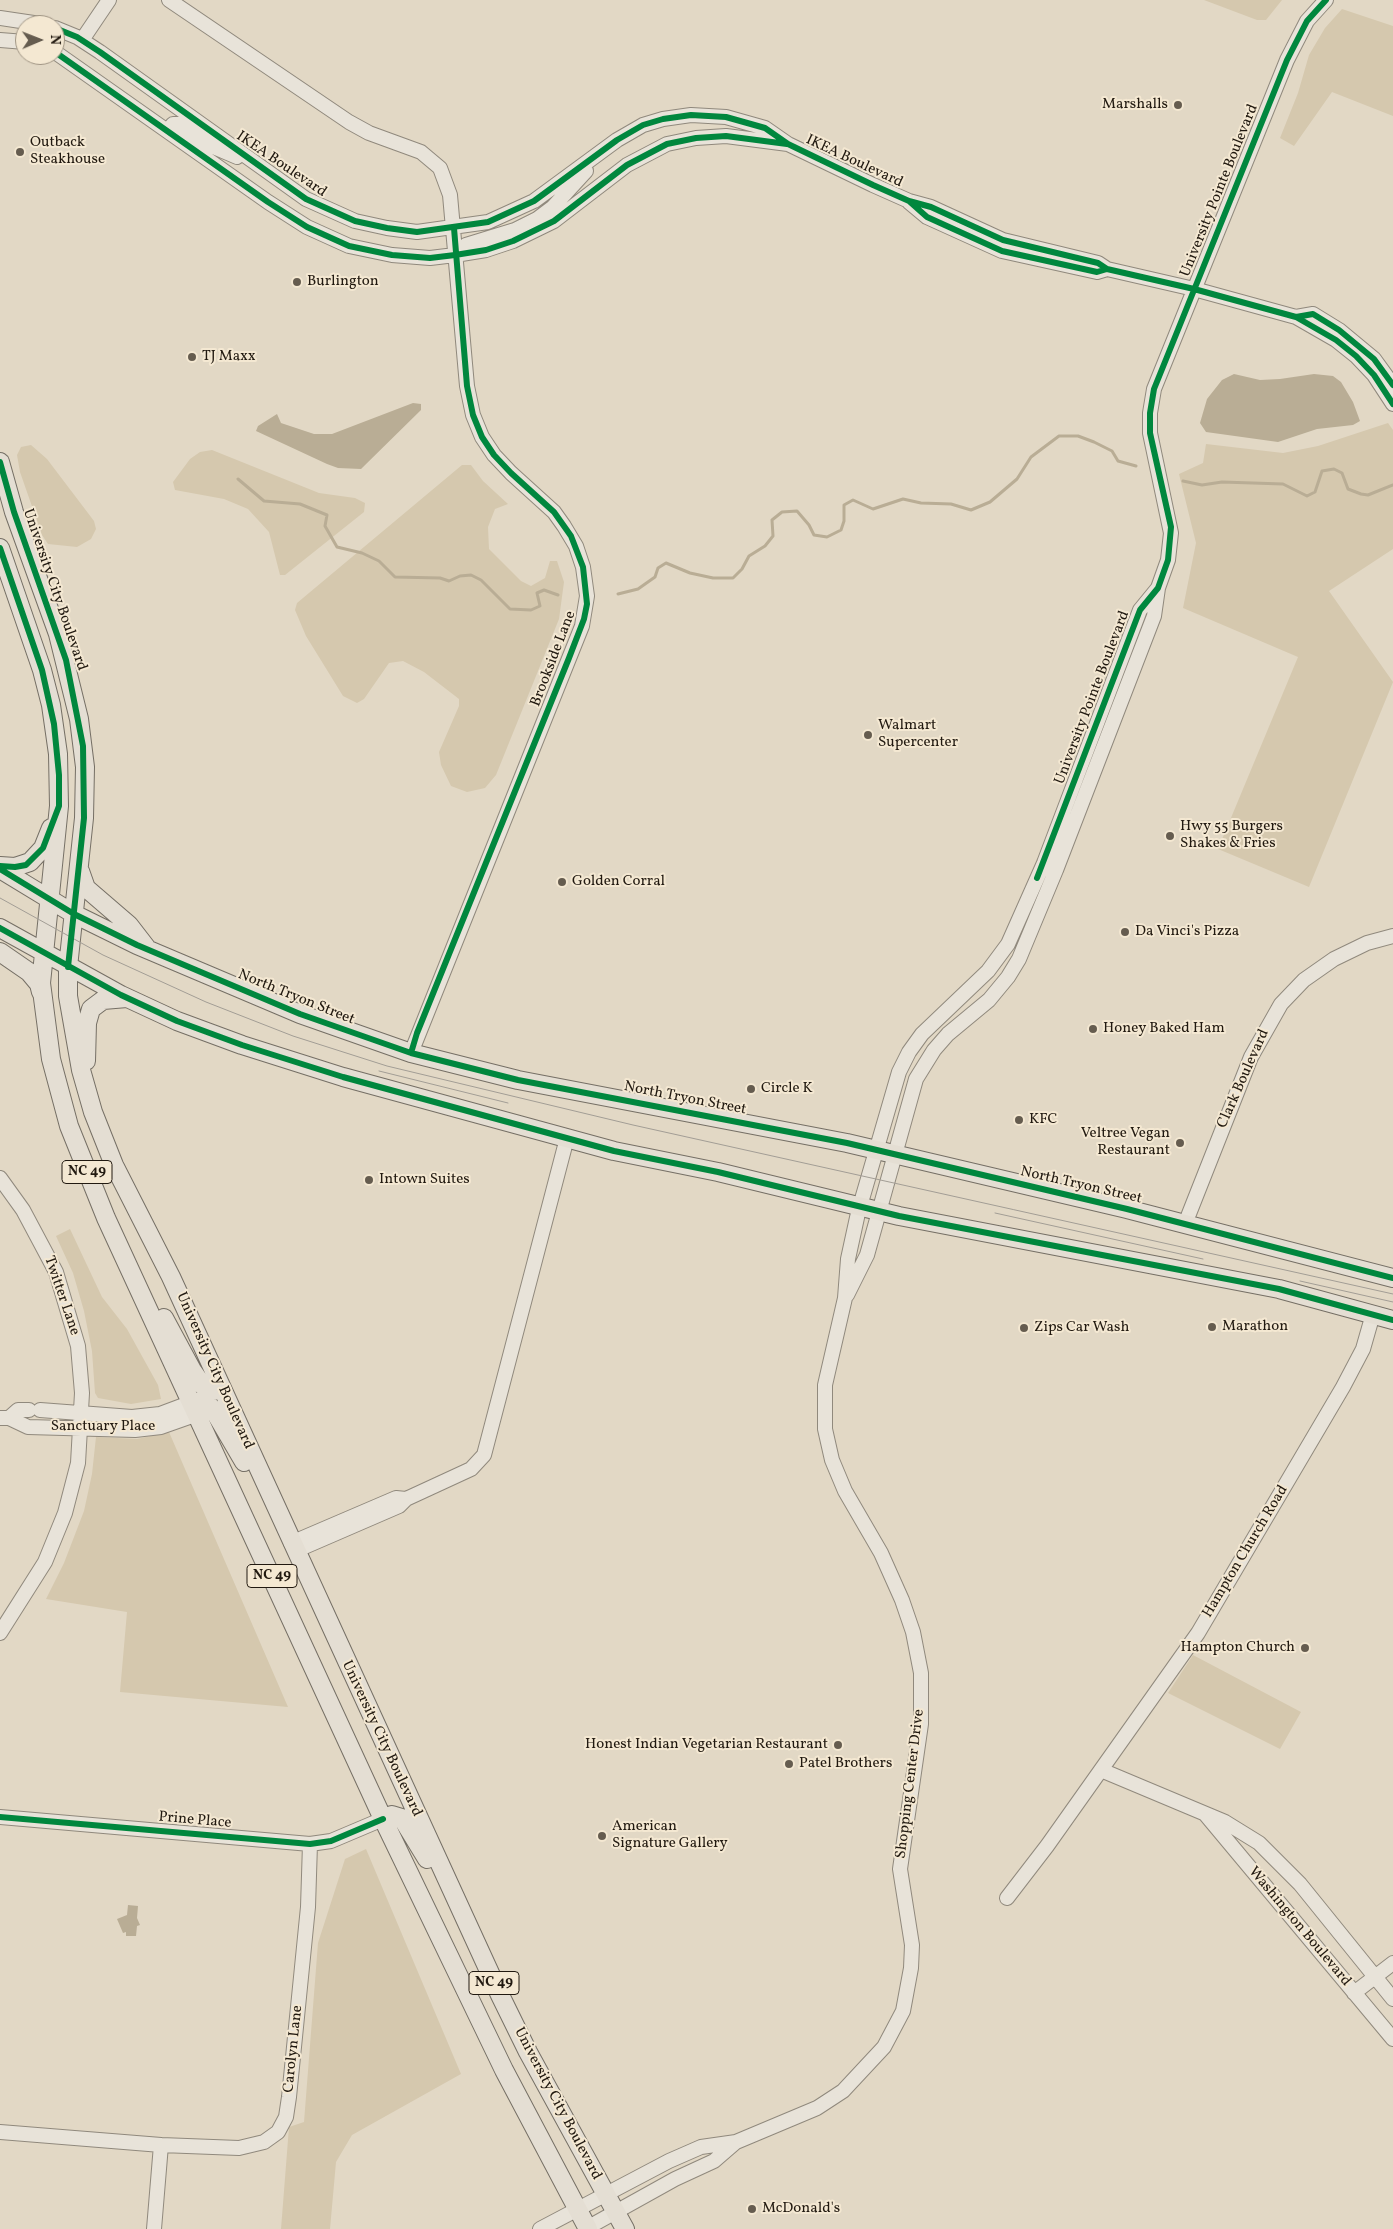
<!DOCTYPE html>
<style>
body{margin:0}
#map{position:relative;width:1393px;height:2229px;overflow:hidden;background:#e2d8c5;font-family:Vollkorn,serif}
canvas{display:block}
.north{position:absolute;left:15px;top:15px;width:50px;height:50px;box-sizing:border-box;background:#f4e8d2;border:1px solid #a09584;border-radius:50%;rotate:89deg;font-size:14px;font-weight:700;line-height:20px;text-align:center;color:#211910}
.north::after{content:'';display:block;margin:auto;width:18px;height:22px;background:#655c4f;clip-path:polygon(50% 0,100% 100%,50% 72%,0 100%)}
</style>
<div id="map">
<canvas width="1393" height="2229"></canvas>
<div class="north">N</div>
</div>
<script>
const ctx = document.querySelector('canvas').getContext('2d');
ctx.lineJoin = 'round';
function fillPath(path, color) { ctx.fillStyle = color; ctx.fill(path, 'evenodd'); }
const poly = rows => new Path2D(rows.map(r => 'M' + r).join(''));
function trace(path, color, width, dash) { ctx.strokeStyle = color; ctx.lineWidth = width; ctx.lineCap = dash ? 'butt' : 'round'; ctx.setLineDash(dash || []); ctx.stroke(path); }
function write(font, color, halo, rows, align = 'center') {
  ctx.font = font + ' Vollkorn,serif'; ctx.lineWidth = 4; ctx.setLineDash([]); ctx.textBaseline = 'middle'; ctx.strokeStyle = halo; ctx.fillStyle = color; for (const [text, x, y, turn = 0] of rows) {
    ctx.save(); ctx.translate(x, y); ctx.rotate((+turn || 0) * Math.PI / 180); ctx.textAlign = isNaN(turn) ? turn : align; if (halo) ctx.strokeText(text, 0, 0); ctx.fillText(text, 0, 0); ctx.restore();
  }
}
fillPath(poly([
 [1204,0,1282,0,1266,20,1257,20],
 [1342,9,1393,26,1393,116,1332,92,1294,146,1280,138,1298,93,1309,55,1325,28],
 [1388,423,1393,430,1393,549,1329,591,1393,682,1309,887,1218,849,1298,657,1183,608,1196,543,1179,474,1203,463,1206,444,1283,453,1318,446],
 [31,445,47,459,94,521,96,529,91,539,77,547,48,544,42,535,20,472,17,455,21,447],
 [212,450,319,493,355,498,365,503,364,512,285,575,280,575,269,532,248,509,224,499,175,490,173,482,190,459,200,452],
 [462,465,471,465,483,481,508,504,495,509,488,527,489,549,521,581,531,586,545,578,550,561,557,561,564,582,559,619,496,775,485,788,467,792,451,786,441,765,439,752,459,706,459,699,424,672,403,661,389,663,364,699,357,703,343,696,306,636,295,610,297,603],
 [70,1229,102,1297,127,1329,158,1385,161,1399,131,1404,98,1398,95,1393,92,1351,84,1311,73,1273,56,1236],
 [169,1432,288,1707,120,1692,127,1612,46,1599,64,1563,84,1511,92,1474,96,1437,137,1439],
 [1193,1655,1301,1712,1280,1749,1168,1693],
 [366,1849,461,2074,352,2135,336,2162,330,2229,281,2229,289,2127,304,2122,318,1943,345,1859]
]), '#d5c8ae');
fillPath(poly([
 [1234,374,1260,380,1280,379,1314,374,1333,376,1341,382,1353,402,1360,421,1353,425,1317,429,1278,442,1206,432,1200,423,1207,399,1222,380],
 [413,403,421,404,421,410,361,469,338,468,327,464,256,431,258,426,277,414,281,423,314,434,332,434],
 [128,1905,138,1906,137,1918,140,1925,137,1926,136,1936,126,1936,126,1932,123,1933,117,1919,127,1915]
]), '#b9ad95');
trace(poly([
 [238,479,264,501,300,504,327,515,325,526,337,547,362,553,379,561,395,577,440,578,449,581,460,576,471,575,481,580,510,609,531,610,540,606,537,593,544,590,558,595],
 [1183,481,1202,485,1222,482,1283,484,1307,496,1315,492,1322,471,1334,469,1342,473,1348,489,1361,494,1368,495,1393,485],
 [618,594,638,589,655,577,658,568,666,563,690,573,713,578,733,578,742,569,749,556,765,546,773,536,772,520,782,512,797,511,809,525,814,535,827,537,841,530,844,521,844,505,853,500,873,509,903,499,921,503,951,504,971,510,990,502,1017,479,1031,457,1059,436,1078,436,1094,442,1112,451,1118,461,1136,466]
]), '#b9ad95', 3);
const minor = poly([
 [169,0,349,122,369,133,421,152,440,168,450,195,467,386,473,415,482,437,494,455,511,473,554,512,564,526,576,546,583,567,587,596,582,626,411,1053],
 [0,18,47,25],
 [55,28,77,37,100,52,306,199,355,221,387,228,417,232,488,222,534,201,617,140,643,125,663,119,691,115,726,117,765,128,788,144,873,185,909,201,931,207,1003,240,1098,263,1107,269,1194,289,1296,317,1336,340,1356,356,1374,375,1393,404],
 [0,40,25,42],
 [82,40,109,0],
 [55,52,268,202,307,227,349,246,392,255,430,258,455,255,486,250,513,241,554,221,627,165,667,144,696,138,726,136,788,144],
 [167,131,173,124,179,124,209,145,237,157],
 [909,202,927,217,1002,251,1097,272,1107,269],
 [456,254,466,245,515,230,537,219,553,207,586,171],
 [1296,317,1313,314,1339,330,1374,359,1393,385],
 [0,1178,23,1210,56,1272,78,1346,82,1393,78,1463,65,1513,45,1562,0,1633],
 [1185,1224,1251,1057,1281,1004,1304,980,1334,959,1367,943,1393,936],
 [847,1295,867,1255,916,1079,934,1050,948,1034,989,1000,1008,977,1019,959,1056,870,1154,616,1158,588,1168,560,1171,533,1150,433,1150,413,1154,389,1287,60,1307,21,1326,0],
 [40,1410,132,1417,160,1414,192,1402],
 [0,1418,9,1418,28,1427,135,1430,161,1427,198,1414],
 [9,1418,18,1410,29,1410],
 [406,1499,471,1469,484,1455,567,1138],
 [291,1543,396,1498,406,1499,399,1506,295,1551],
 [1101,1770,1225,1822,1259,1843,1300,1884,1393,1999],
 [1206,1815,1393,2039],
 [0,1817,310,1844,331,1841,383,1819],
 [1007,1898,1047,1846,1198,1633,1343,1387,1363,1349,1373,1314],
 [1354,1993,1393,1963],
 [0,2132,161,2145,239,2148,264,2142,278,2132,286,2117,289,2097,308,1907,310,1844],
 [736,2142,817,2108,843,2091,884,2047,903,2011,911,1968,912,1945,900,1869,921,1724,921,1673,913,1632,902,1600,881,1553,845,1491,832,1460,825,1429,825,1385,845,1298,848,1259,858,1213,899,1072,909,1052,922,1034,988,971,1008,944,1044,863,1140,610,1158,588],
 [154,2229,161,2145],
 [540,2229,669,2161,701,2147,736,2142,714,2161,675,2179,585,2229]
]);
const major = poly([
 [0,462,14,512,58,634,79,719,85,767,84,818,68,967,68,996,81,1070,93,1112,114,1165,171,1277,500,1995,528,2052,625,2229],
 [0,548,42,670,51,705,58,754,59,806,41,983,51,1059,69,1126,106,1218,383,1819,504,2070,588,2229],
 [0,866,15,867,30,862,43,848,51,828],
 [0,869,74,914,137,945,300,1014,411,1053,518,1080,847,1143,1127,1209,1393,1278],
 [80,871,86,888,129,925,146,947],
 [0,928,121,995,177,1021,242,1045,343,1077,614,1151,718,1172,899,1216,1279,1289,1393,1320],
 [0,952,29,972,39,984,41,992],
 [86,1061,87,1023,91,1009,103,1000,127,998],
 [164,1318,192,1370,203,1386,210,1391,222,1390],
 [192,1402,205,1402,213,1409,244,1462],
 [383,1819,392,1815,402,1818,427,1859]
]);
trace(minor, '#90897d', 16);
trace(major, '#756f65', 20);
trace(minor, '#e8e3d9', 14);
trace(major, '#e4ded3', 18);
trace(poly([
 [0,898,103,955,206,1002,293,1036,387,1066,633,1125,1393,1294],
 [379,1071,508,1103],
 [995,1213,1203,1259],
 [1300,1281,1393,1302]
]), '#a29d95', 1);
trace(poly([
 [55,28,77,37,100,52,306,199,355,221,387,228,417,232,488,222,534,201,617,140,643,125,663,119,691,115,726,117,765,128,788,144,873,185,909,201,931,207,1003,240,1098,263,1107,269,1194,289,1296,317,1336,340,1356,356,1374,375,1393,404],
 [55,52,268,202,307,227,349,246,392,255,430,258,455,255,486,250,513,241,554,221,627,165,667,144,696,138,726,136,787,144],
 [909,201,927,217,1002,251,1097,272,1107,269],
 [1296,317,1313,314,1339,330,1374,359,1393,385],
 [0,462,14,512,66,660,83,746,84,818,68,967],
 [0,548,42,670,54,724,59,775,59,806,43,848,26,865,15,867,0,866],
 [0,869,74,914,137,945,300,1014,411,1053,518,1080,847,1143,1127,1209,1393,1278],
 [1037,878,1140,610,1158,588,1168,560,1171,527,1150,433,1150,413,1154,389,1287,60,1307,21,1326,0],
 [0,928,121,995,177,1021,242,1045,343,1077,614,1151,718,1172,899,1216,1279,1289,1393,1320],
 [411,1053,417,1033,569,658,584,619,587,604,583,567,571,536,554,512,511,473,494,455,482,437,473,415,467,386,454,228],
 [0,1817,310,1844,331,1841,383,1819]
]), '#00873e', 6);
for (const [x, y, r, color] of [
 [1178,105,5,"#655c4f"],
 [20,152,5,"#655c4f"],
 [297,282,5,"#655c4f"],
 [192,357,5,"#655c4f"],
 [868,735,5,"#655c4f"],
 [1170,836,5,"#655c4f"],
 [562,882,5,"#655c4f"],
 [1125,932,5,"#655c4f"],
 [1093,1029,5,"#655c4f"],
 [751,1089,5,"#655c4f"],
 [1019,1120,5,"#655c4f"],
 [1180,1143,5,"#655c4f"],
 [369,1180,5,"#655c4f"],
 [1212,1327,5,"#655c4f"],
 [1024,1328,5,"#655c4f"],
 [1305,1648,5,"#655c4f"],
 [838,1745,5,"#655c4f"],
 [789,1764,5,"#655c4f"],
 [602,1836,5,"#655c4f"],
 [752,2209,5,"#655c4f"]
]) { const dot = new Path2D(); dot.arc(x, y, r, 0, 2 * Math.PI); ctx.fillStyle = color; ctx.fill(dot); trace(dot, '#f4e8d2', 2); }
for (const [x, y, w] of [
 [87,1172,50],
 [272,1576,50],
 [494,1983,50]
]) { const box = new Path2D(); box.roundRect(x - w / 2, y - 11.5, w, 23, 4); ctx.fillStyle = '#f4e8d2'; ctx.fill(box); trace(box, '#211910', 1); }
write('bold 14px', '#211910', null, [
 ["NC 49",87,1172],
 ["NC 49",272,1576],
 ["NC 49",494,1983]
]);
write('15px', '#211910', '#f4e8d2', [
 ["Marshalls",1168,105,"right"],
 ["Outback",30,143],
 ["Steakhouse",30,160],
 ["Burlington",307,282],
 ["TJ Maxx",202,357],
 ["Walmart",878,726],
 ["Supercenter",878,743],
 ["Hwy 55 Burgers",1180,827],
 ["Shakes & Fries",1180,844],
 ["Golden Corral",572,882],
 ["Da Vinci's Pizza",1135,932],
 ["Honey Baked Ham",1103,1029],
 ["Circle K",761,1089],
 ["KFC",1029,1120],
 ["Veltree Vegan",1170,1134,"right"],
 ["Restaurant",1170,1151,"right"],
 ["Intown Suites",379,1180],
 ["Marathon",1222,1327],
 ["Zips Car Wash",1034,1328],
 ["Hampton Church",1295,1648,"right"],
 ["Honest Indian Vegetarian Restaurant",828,1745,"right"],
 ["Patel Brothers",799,1764],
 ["American",612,1827],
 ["Signature Gallery",612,1844],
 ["McDonald's",762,2209]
], 'left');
write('15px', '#211910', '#f4e8d2', [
 ["IKEA Boulevard",854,162,25],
 ["IKEA Boulevard",281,165,34],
 ["University Pointe Boulevard",1220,191,-68],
 ["University City Boulevard",54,590,71],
 ["Brookside Lane",554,659,-69],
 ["University Pointe Boulevard",1093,698,-69],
 ["North Tryon Street",296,998,22],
 ["Clark Boulevard",1244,1079,-66],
 ["North Tryon Street",685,1099,11],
 ["North Tryon Street",1081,1186,13],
 ["Twitter Lane",61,1296,71],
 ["University City Boulevard",214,1371,66],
 ["Sanctuary Place",103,1427],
 ["Hampton Church Road",1246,1552,-59],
 ["University City Boulevard",381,1739,65],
 ["Shopping Center Drive",911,1784,-83],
 ["Prine Place",195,1821,5],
 ["Washington Boulevard",1299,1927,50],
 ["Carolyn Lane",294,2049,-84],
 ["University City Boulevard",557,2104,62]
]);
</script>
